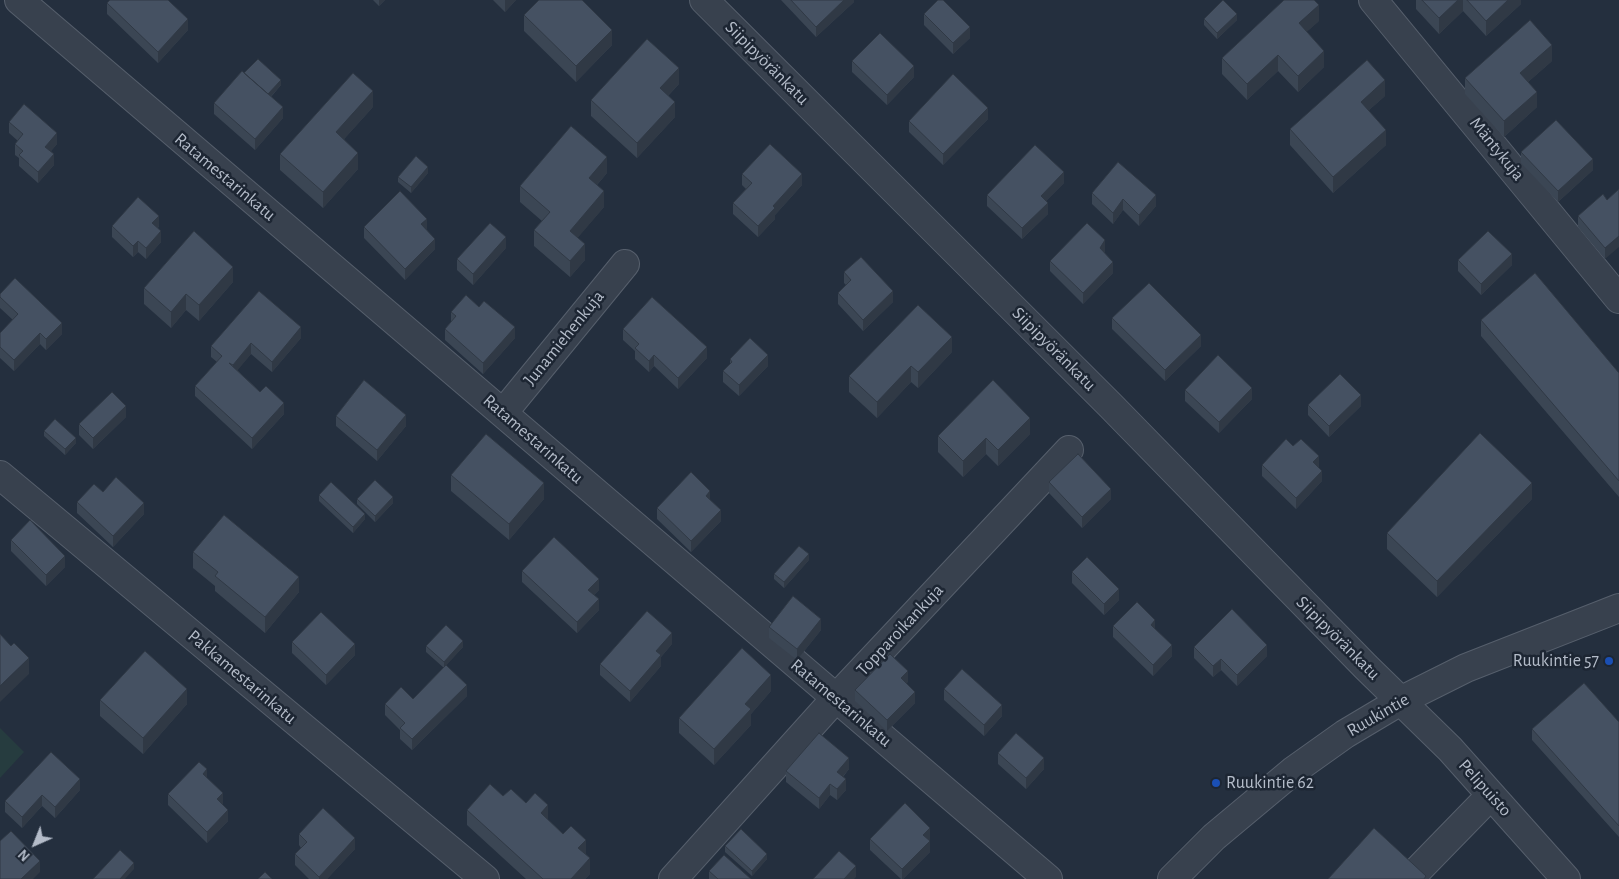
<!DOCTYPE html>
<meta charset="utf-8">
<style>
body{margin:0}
#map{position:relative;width:1619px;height:879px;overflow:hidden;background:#242f3e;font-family:"Alegreya Sans",sans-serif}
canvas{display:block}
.north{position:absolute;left:10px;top:819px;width:50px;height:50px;-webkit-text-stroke:4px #1d2633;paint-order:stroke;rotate:224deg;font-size:14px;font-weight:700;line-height:20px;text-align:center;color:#b4bcc9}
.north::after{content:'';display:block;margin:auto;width:18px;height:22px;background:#b4bcc9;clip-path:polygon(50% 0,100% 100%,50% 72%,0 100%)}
</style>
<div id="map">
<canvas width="1619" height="879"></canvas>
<div class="north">N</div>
</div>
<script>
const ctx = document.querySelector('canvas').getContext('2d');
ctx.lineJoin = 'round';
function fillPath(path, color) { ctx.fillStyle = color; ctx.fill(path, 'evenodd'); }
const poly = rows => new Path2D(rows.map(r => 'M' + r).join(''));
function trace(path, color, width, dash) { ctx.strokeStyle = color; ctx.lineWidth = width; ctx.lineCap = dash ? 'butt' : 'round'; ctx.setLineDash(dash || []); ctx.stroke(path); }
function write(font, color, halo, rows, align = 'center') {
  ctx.font = font + ' "Alegreya Sans",sans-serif'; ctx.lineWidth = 5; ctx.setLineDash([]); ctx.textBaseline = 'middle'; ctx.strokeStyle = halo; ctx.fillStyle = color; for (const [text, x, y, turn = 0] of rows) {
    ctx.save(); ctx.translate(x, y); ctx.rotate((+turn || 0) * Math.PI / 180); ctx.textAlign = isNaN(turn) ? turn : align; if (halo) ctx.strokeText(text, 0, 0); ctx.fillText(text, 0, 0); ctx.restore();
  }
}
fillPath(poly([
 [0,728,24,752,0,778]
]), '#263c3f');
const minor = poly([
 [19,0,1048,879],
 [704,0,1111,406,1366,667,1450,749,1566,879],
 [1373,0,1619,299],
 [503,413,625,264],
 [0,475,485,879],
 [673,879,835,699,1069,450],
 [1172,879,1214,837,1293,771,1345,734,1402,700,1466,668,1619,608],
 [1415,879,1416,872,1491,795]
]);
trace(minor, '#565f6c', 30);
trace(minor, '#38414e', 28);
fillPath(poly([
 [373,0,385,0,379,6],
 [493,0,516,0,505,12],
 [781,0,854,0,854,2,816,37],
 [1416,0,1521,0,1521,4,1486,36,1463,11,1439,34,1416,9],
 [107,3,188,30,158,63,107,14],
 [924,14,970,38,953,54,924,25],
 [524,15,612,45,576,82,524,31],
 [1204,19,1237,20,1217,39,1204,25],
 [1319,21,1306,32,1324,67,1298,92,1278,71,1247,100,1222,74,1222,58],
 [852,61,914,77,887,105,852,72],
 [1552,61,1528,82,1537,107,1504,137,1465,94,1465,78],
 [244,73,281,85,271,97,283,118,255,150,214,114,214,103],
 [679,84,668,96,675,117,637,158,591,116,591,100],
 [1385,96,1369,110,1386,145,1333,193,1290,145,1290,129],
 [373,107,344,139,358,169,323,208,280,170,280,154],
 [988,119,943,165,909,132,909,121],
 [9,122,57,144,51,151,54,165,38,183,19,166,19,158,15,155,15,144,18,141,9,133],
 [1521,152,1593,170,1558,202,1521,163],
 [428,173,411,193,398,182,398,177],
 [607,173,597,185,604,207,577,238,585,260,570,277,534,246,534,230,542,221,520,202,520,186],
 [742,174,802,185,775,215,775,219,758,237,733,214,733,203,746,189,742,185],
 [1064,183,1046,201,1048,214,1022,239,987,206,987,195],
 [1092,193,1156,206,1139,226,1123,210,1113,224,1092,204],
 [1607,200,1605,259,1578,227,1578,216],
 [112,226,159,226,158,228,161,242,146,259,138,252,133,257,112,237],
 [364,227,427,230,435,249,405,280,364,238],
 [506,248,473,285,457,270,457,259],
 [1105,251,1104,253,1113,273,1083,304,1050,271,1050,261],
 [1458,260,1512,265,1481,295,1458,271],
 [844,272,893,302,863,331,838,304,838,293,846,285,844,283],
 [233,282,199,321,186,310,171,328,144,304,144,288],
 [0,294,62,334,46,350,40,344,14,371,0,358,0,333,13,320,0,308],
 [451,312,515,338,483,374,445,340,445,329,451,322],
 [1112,318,1201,346,1165,381,1112,329],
 [1481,320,1619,373,1619,497,1481,336],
 [623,329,707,358,678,389,654,366,649,372,635,359,635,351,623,340],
 [301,338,272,372,251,354,237,370,284,414,252,449,195,396,195,386,217,362,211,357,211,346],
 [952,352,918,388,911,382,877,418,849,392,849,376],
 [730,359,768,366,739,396,723,382,723,371,730,365],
 [1185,390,1252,399,1219,433,1185,401],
 [1308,405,1361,406,1329,437,1308,415],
 [336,416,406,426,377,461,336,426],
 [126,417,93,449,79,435,79,424],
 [44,431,76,443,65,455,44,436],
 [1030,434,998,466,986,454,963,477,938,452,938,436],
 [1293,446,1319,467,1319,468,1322,481,1296,509,1262,476,1262,465],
 [451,475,544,499,509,540,451,491],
 [1049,482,1111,499,1082,528,1049,493],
 [103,492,144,514,113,547,77,513,77,502],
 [319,495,365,519,353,533,319,501],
 [357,499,393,503,375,522,357,504],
 [1532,499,1437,597,1387,549,1387,533],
 [710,500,721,521,691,552,657,519,657,508],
 [11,540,65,567,46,586,11,551],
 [193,552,299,592,265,633,215,591,215,586,193,568],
 [809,560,784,588,774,579,774,574],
 [522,571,599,590,594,595,599,610,577,633,522,582],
 [1072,572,1119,600,1104,615,1072,583],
 [1113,626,1155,629,1172,656,1153,676,1113,637],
 [769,627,821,630,797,660,769,638],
 [292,642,355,655,326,685,292,653],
 [672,644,661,657,661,666,630,702,600,675,600,664],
 [426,646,463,647,446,665,467,696,412,750,400,739,400,730,385,715,385,704,413,699,444,668,426,652],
 [1194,647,1267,656,1237,686,1221,670,1213,677,1194,658],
 [908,682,906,683,915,703,887,731,855,701,855,690],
 [944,689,1002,716,984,736,944,700],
 [771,691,751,714,751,725,714,765,679,733,679,718],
 [100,700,187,704,143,754,100,716],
 [1619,722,1619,837,1532,740,1532,729],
 [998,753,1044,769,1026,789,998,764],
 [849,769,843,777,846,790,837,800,830,795,819,809,786,782,786,771],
 [207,778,223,804,222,804,228,821,207,843,168,805,168,794],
 [80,790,55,818,42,806,22,828,5,812,5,801],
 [503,796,526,803,548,820,586,854,590,874,585,879,526,879,467,825,467,810],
 [299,834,355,849,327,879,309,879,295,865,295,854,301,848,299,845],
 [870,839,930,839,929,840,930,852,903,879,901,879,870,850],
 [725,846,767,859,752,876,725,852],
 [709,871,751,879,709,879]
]), '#3b4654');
fillPath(poly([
 [379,0,385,0,379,6],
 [505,0,516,0,505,12],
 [844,0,854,0,854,2,816,37,816,27],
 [1458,0,1463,0,1463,11,1439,34,1439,18],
 [1508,0,1521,0,1521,4,1486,36,1486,21],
 [1319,5,1319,21,1299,39,1299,23],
 [1237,14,1237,20,1217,39,1217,33],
 [188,19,188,30,158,63,158,52],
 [970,27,970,38,953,54,953,43],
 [612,30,612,45,576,82,576,66],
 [1552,45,1552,61,1520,89,1520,73],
 [1324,51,1324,67,1298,92,1298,76],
 [1278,55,1278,71,1247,100,1247,84],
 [914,66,914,77,887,105,887,95],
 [679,68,679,84,660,104,660,88],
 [281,80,281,85,266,102,266,96],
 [1385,80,1385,96,1361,117,1361,102],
 [373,91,373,107,336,148,336,132],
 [1537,92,1537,107,1504,137,1504,121],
 [675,102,675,117,637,158,637,143],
 [283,107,283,118,255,150,255,139],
 [988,108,988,119,943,165,943,154],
 [1386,130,1386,145,1333,193,1333,177],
 [57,133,57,144,45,158,45,147],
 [358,153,358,169,323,208,323,192],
 [54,154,54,165,38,183,38,172],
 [607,157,607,173,589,194,589,178],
 [1593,159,1593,170,1558,202,1558,191],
 [428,167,428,173,411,193,411,187],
 [1064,172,1064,183,1041,206,1041,196],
 [802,174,802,185,775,215,775,219,758,237,758,226,773,206],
 [604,191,604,207,570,247,570,231],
 [1156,195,1156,206,1139,226,1139,215],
 [1123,199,1123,210,1113,224,1113,213],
 [1048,203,1048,214,1022,239,1022,228],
 [159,216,159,226,152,234,152,223],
 [427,219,427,230,421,224],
 [161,231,161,242,146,259,146,248],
 [1619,236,1619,247,1605,259,1605,248],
 [506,237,506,248,473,285,473,274],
 [435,239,435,249,405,280,405,269],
 [1105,240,1105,251,1100,259,1100,248],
 [138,241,138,252,133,257,133,246],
 [585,244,585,260,570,277,570,261],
 [1512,254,1512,265,1481,295,1481,284],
 [1113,262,1113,273,1083,304,1083,293],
 [233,267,233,282,199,321,199,305],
 [893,291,893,302,863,331,863,320],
 [186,294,186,310,171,328,171,312],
 [62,323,62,334,46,350,46,339],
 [301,327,301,338,272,372,272,362],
 [515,327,515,338,483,374,483,363],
 [40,333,40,344,14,371,14,360],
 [1201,335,1201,346,1165,381,1165,370],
 [952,337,952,352,918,388,918,372],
 [251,343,251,354,233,376,233,365],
 [707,347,707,358,678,389,678,378],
 [654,355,654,366,649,372,649,361],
 [768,355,768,366,739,396,739,385],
 [911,366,911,382,877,418,877,402],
 [1252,388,1252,399,1219,433,1219,422],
 [1361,395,1361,406,1329,437,1329,426],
 [284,403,284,414,252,449,252,438],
 [126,406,126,417,93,449,93,438],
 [406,415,406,426,377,461,377,450],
 [1030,418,1030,434,998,466,998,450],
 [76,438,76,443,65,455,65,449],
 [986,438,986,454,963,477,963,461],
 [1319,456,1319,467,1313,473,1313,462],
 [1322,471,1322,481,1296,509,1296,498],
 [544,483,544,499,509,540,509,524],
 [1532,483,1532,499,1437,597,1437,581],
 [1111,489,1111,499,1082,528,1082,517],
 [710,491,710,502,706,496],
 [393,497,393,503,375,522,375,516],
 [144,503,144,514,113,547,113,536],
 [721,510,721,521,691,552,691,541],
 [365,514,365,519,353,533,353,527],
 [809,554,809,560,784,588,784,582],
 [65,556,65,567,46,586,46,575],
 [299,577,299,592,265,633,265,617],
 [599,579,599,590,588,601,588,590],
 [1119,589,1119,600,1104,615,1104,604],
 [599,599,599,610,577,633,577,622],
 [821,619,821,630,797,660,797,649],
 [1155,620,1155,630,1151,625],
 [672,633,672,644,661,657,661,666,630,702,630,691,656,651],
 [463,641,463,647,444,668,444,662],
 [355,644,355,655,326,685,326,675],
 [1172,645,1172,656,1153,676,1153,665],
 [1267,645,1267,656,1237,686,1237,675],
 [29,658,29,674,0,702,0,686],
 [1221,659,1221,670,1213,677,1213,666],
 [908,671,908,682,901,689,901,678],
 [771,675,771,691,751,714,751,725,714,765,714,749,745,704],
 [467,685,467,696,412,750,412,739],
 [187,689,187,704,143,754,143,738],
 [915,692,915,703,887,731,887,720],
 [1002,705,1002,716,984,736,984,725],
 [849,758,849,769,837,783,837,772],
 [1044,758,1044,769,1026,789,1026,778],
 [207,769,207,780,203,774],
 [80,779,80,790,55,818,55,807],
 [846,779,846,790,837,800,837,789],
 [830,784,830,795,819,809,819,798],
 [223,793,223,804,217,810,217,799],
 [42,795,42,806,22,828,22,817],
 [548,805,548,821,541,813],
 [228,810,228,821,207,843,207,832],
 [930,828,930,839,923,846,923,835],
 [355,838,355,849,327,879,319,879,319,877],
 [586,840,586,856,578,848],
 [930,841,930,852,903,879,902,879,902,869],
 [767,854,767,859,752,876,752,871],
 [590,858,590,874,585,879,571,879],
 [40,861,40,872,33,879,21,879],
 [134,863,134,869,125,879,120,879],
 [856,866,856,877,854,879,844,879]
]), '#303945');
const building = poly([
 [110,0,168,0,188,19,158,52,107,3,110,0],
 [539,0,582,0,612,30,576,66,524,15,539,0],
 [791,0,844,0,816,27,791,0],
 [938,0,943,0,970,27,953,43,924,14,938,0],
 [1223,0,1237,14,1217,33,1204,19,1223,0],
 [1284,0,1314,0,1319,5,1299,23,1324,51,1298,76,1278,55,1247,84,1222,58,1284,0],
 [1422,0,1458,0,1439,18,1422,0],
 [1467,0,1508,0,1486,21,1467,0],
 [1530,20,1552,45,1520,73,1537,92,1504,121,1465,78,1530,20],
 [880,33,914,66,887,95,852,61,880,33],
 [647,39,679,68,660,88,675,102,637,143,591,100,647,39],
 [258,59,281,80,268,94,244,73,258,59],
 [1367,60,1385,80,1361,102,1386,130,1333,177,1290,129,1367,60],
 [242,71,283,107,255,139,214,103,242,71],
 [353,73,373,91,336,132,358,153,323,192,280,154,353,73],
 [953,74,988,108,943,154,909,121,953,74],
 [24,104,57,133,45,147,54,154,38,172,19,155,23,151,15,144,23,134,9,122,24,104],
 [1556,120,1593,159,1558,191,1521,152,1556,120],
 [571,126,607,157,589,178,604,191,570,231,585,244,570,261,534,230,550,212,520,186,571,126],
 [770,144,802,174,773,206,775,208,758,226,733,203,752,183,742,174,770,144],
 [1035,145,1064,172,1041,196,1048,203,1022,228,987,195,1035,145],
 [416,156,428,167,411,187,398,177,416,156],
 [1118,162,1156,195,1139,215,1123,199,1113,213,1092,193,1118,162],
 [1619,189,1619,236,1605,248,1578,216,1603,194,1607,200,1619,189],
 [400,191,427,219,421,224,435,239,405,269,364,227,400,191],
 [138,197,159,216,152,223,161,231,146,248,138,241,133,246,112,226,138,197],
 [490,223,506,237,473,274,457,259,490,223],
 [1087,223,1105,240,1100,248,1113,262,1083,293,1050,261,1087,223],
 [194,231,233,267,199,305,186,294,171,312,144,288,194,231],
 [1488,231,1512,254,1481,284,1458,260,1488,231],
 [861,257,893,291,863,320,838,293,851,280,844,272,861,257],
 [1535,273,1619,373,1619,481,1481,320,1535,273],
 [15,278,62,323,46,339,40,333,14,360,0,347,0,333,18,314,0,297,0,294,15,278],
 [1149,283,1201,335,1165,370,1112,318,1149,283],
 [259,291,301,327,272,362,251,343,233,365,229,363,260,392,266,386,284,403,252,438,195,386,222,356,211,346,259,291],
 [466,295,479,307,484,301,515,327,483,363,445,329,456,316,451,312,466,295],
 [652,297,707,347,678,378,654,355,649,361,635,348,639,344,623,329,652,297],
 [918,305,952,337,918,372,911,366,877,402,849,376,918,305],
 [750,338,768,355,739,385,723,371,732,362,730,359,750,338],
 [1218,355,1252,388,1219,422,1185,390,1218,355],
 [1340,374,1361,395,1329,426,1308,405,1340,374],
 [364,380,406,415,377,450,336,416,364,380],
 [993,380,1030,418,998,450,986,438,963,461,938,436,993,380],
 [112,392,126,406,93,438,79,424,112,392],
 [55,419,76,438,65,449,44,431,55,419],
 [1480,433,1532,483,1437,581,1387,533,1480,433],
 [486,434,544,483,509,524,451,475,486,434],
 [1286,439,1293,446,1301,439,1319,456,1313,462,1322,471,1296,498,1262,465,1286,439],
 [1078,454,1111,489,1082,517,1049,482,1078,454],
 [691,472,710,491,706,496,721,510,691,541,657,508,691,472],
 [116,477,144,503,113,536,77,502,94,484,103,492,116,477],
 [375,480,393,497,375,516,357,499,375,480],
 [331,482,365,514,353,527,319,495,331,482],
 [224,515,299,577,265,617,215,576,218,572,193,552,224,515],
 [30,520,65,556,46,575,11,540,30,520],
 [554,537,599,579,588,590,599,599,577,622,522,571,554,537],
 [799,546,809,554,784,582,774,574,799,546],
 [1087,557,1119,589,1104,604,1072,572,1087,557],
 [793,596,821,619,797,649,769,627,793,596],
 [1137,602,1155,620,1151,625,1172,645,1153,665,1113,626,1137,602],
 [1232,609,1267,645,1237,675,1221,659,1213,666,1194,647,1232,609],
 [647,611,672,633,656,651,661,655,630,691,600,664,647,611],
 [321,612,355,644,326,675,292,642,321,612],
 [446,625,463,641,444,662,426,646,446,625],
 [0,634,11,646,14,643,29,658,0,686,0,634],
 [742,648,771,675,745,704,751,709,714,749,679,718,742,648],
 [145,651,187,689,143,738,100,700,145,651],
 [890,654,908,671,901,678,915,692,887,720,855,690,890,654],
 [446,665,467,685,412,739,400,728,405,723,385,704,401,687,413,699,446,665],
 [962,669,1002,705,984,725,944,689,962,669],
 [1584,683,1619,722,1619,826,1532,729,1584,683],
 [819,733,849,758,837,772,846,779,837,789,830,784,819,798,786,771,819,733],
 [1016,733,1044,758,1026,778,998,753,1016,733],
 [51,752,80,779,55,807,42,795,22,817,5,801,51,752],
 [199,762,207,769,203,774,223,793,217,799,228,810,207,832,168,794,199,762],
 [490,784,503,796,511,789,526,803,535,793,548,805,541,813,563,834,571,826,586,840,578,848,590,858,571,879,543,879,467,810,490,784],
 [905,803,930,828,923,835,930,841,902,869,870,839,905,803],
 [323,808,355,838,319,877,295,854,307,842,299,834,323,808],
 [1374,828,1426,876,1424,879,1328,879,1374,828],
 [741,829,767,854,752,871,725,846,741,829],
 [11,831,40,861,21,879,0,879,0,841,11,831],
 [120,850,134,863,120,879,93,879,120,850],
 [839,851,856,866,844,879,813,879,839,851],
 [724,855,751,879,718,879,709,871,724,855],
 [265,872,272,879,258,879,265,872]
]);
fillPath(building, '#455162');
trace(building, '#303945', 1);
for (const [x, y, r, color] of [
 [1609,661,5,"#1a4fb4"],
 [1216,783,5,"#1a4fb4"]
]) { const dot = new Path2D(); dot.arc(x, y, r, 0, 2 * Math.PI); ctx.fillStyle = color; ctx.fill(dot); trace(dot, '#1d2633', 2); }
write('18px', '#b4bcc9', '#1d2633', [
 ["Siipipyöränkatu",767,63,45],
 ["Mäntykuja",1497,149,51],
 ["Ratamestarinkatu",225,177,40],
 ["Junamiehenkuja",564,338,-51],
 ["Siipipyöränkatu",1054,349,45],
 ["Ratamestarinkatu",533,439,41],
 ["Topparoikankuja",900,630,-47],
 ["Siipipyöränkatu",1338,638,45],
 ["Pakkamestarinkatu",242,677,40],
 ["Ratamestarinkatu",841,703,40],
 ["Ruukintie",1378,715,-30],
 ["Pelipuisto",1485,788,48]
]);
write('18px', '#b4bcc9', '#1d2633', [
 ["Ruukintie 57",1599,661],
 ["Ruukintie 62",1226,783,"left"]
], 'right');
</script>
